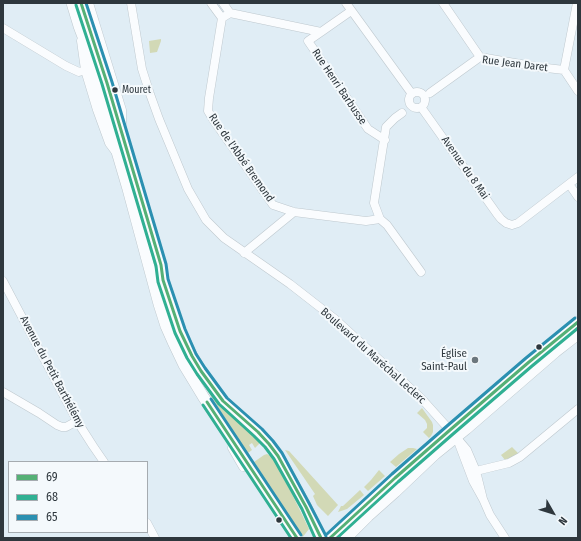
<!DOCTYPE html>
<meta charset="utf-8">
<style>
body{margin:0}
#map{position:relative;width:581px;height:541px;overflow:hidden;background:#e0edf5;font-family:"Fira Sans Condensed",sans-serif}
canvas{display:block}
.frame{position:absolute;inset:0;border:4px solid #2e373d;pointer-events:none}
.legend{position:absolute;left:8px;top:461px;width:140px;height:72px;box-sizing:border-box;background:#f4f9fc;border:1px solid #a5abb0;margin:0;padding:5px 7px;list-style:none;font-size:12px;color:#2e373d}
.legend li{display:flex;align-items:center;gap:8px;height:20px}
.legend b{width:20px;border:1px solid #a5abb0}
.north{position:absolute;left:533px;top:493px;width:40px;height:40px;-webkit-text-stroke:3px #f4f9fc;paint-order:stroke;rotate:129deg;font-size:11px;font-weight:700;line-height:16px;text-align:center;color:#2e373d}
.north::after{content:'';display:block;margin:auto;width:14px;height:18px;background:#2e373d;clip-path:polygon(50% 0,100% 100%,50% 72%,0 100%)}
</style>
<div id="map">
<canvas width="581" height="541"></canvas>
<div class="frame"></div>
<ul class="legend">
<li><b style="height:5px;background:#55b076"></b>69</li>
<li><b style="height:5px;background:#30b093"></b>68</li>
<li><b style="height:5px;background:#2b90b1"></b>65</li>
</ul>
<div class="north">N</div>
</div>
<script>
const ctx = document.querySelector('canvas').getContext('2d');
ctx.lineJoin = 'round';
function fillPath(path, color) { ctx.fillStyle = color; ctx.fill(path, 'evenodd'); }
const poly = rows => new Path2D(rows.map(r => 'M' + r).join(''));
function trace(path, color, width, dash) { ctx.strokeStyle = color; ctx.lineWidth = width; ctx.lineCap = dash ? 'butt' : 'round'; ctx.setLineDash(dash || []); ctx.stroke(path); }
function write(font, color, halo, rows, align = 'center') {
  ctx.font = font + ' "Fira Sans Condensed",sans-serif'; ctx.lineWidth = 4; ctx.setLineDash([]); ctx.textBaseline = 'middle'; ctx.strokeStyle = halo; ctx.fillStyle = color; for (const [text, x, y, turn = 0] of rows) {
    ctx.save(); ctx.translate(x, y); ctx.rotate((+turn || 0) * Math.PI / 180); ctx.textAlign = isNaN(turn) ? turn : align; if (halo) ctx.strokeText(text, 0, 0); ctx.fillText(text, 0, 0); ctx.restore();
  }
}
fillPath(poly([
 [161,39,161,41,157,52,150,53,149,41],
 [100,82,182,345,259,440,259,444,255,448,252,443,249,445,252,450,248,453,247,453,235,434,198,376,187,359,176,337,169,317],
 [422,408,432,422,433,425,433,432,431,436,429,438,423,432,427,428,427,424,425,420,417,413],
 [512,447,519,454,505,460,501,455],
 [408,448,413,448,417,449,396,467,390,462,399,454],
 [285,450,289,451,338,505,328,516,317,505,313,496,315,494],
 [267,454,273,457,277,463,309,529,302,538,255,463,254,462,264,455],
 [379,470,385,476,368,491,364,487,371,480],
 [360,490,364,495,347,509,338,512,341,506,343,506]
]), '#d2d9b6');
const street = poly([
 [89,3,122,110,122,123],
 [131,3,142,69,150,94,159,119,188,189,206,220,224,238,290,284,335,319,421,398,456,437,467,450,476,471,483,499],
 [211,3,222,18],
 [223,3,230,13],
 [346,3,412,94],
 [443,3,480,57],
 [577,3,564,70,578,91],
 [222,18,209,98,208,111,214,121,273,205,294,212,366,221,380,219],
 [222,18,230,13,321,32,351,11],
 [3,28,66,66,79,72,90,69],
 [321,32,308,41,368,129,385,140],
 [81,41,85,70,97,110,109,143,115,151],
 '409 100a8 8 0 1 1 16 0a8 8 0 1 1-16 0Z',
 [430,93,480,57,538,67,564,70],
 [421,107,497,214,501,219,506,223,512,225,518,223,578,177],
 [402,113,395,118,386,127,374,203,380,219,387,225,421,272],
 [569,184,578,197],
 [244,253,294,212],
 [3,281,77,421,93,446,104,462],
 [3,392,39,413,57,425,62,427,66,427,77,421],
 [459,444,473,481,483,499,490,515,505,538],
 [232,448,243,467],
 [476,471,509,463,520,457,578,409],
 [147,523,155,538]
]);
const secondary = poly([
 [72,3,79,26,90,55,95,77,128,189,159,304,166,326,174,344,184,365,204,398,255,474,297,538],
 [81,3,107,83,161,265,163,280,180,331,192,356,201,371,223,401,258,432,269,444,278,456,306,507,321,538],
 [330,538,395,478,450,430,529,362,578,322],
 [346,538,368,516,395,492,435,454,466,429,555,352,578,334]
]);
trace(street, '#bec8ce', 9);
trace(secondary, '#bec8ce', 12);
trace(street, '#fafcfe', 8);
trace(secondary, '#fafcfe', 11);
trace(poly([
 [81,3,107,83,161,265,163,280,180,331,192,356,201,371,223,401,258,432,269,444,278,456,306,507,321,538],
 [207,402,297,538],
 [330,538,395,478,450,430,529,362,578,322]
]), '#55b076', 3);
trace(poly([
 [76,5,102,84,156,266,158,282,175,333,187,358,197,374,219,404,254,436,265,447,274,459,302,509,315,538],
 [203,405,291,538],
 [337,538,398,482,453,434,532,366,578,328]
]), '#30b093', 3);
trace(poly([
 [86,3,112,82,166,264,168,279,185,329,196,354,205,368,227,398,262,429,273,441,282,453,310,505,326,536],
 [211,399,301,535],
 [327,534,392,474,447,426,526,358,575,318]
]), '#2b90b1', 3);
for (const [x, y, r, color] of [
 [115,90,3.5,"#2e373d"],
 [539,347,3.5,"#2e373d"],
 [475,360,4,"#6c777d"],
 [279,520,3.5,"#2e373d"]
]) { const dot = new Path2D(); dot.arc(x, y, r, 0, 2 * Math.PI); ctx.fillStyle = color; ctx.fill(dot); trace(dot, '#f4f9fc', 1.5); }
write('10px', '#2e373d', '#f4f9fc', [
 ["Mouret",122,90]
], 'left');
write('11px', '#2e373d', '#f4f9fc', [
 ["Rue Jean Daret",515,64,7],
 ["Rue Henri Barbusse",339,87,56],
 ["Rue de l'Abbé Bremond",241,158,55],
 ["Avenue du 8 Mai",465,168,55],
 ["Boulevard du Maréchal Leclerc",373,356,42],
 ["Avenue du Petit Barthélémy",52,372,62]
]);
write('11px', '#2e373d', '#f4f9fc', [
 ["Église",467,354],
 ["Saint-Paul",467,367]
], 'right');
</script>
